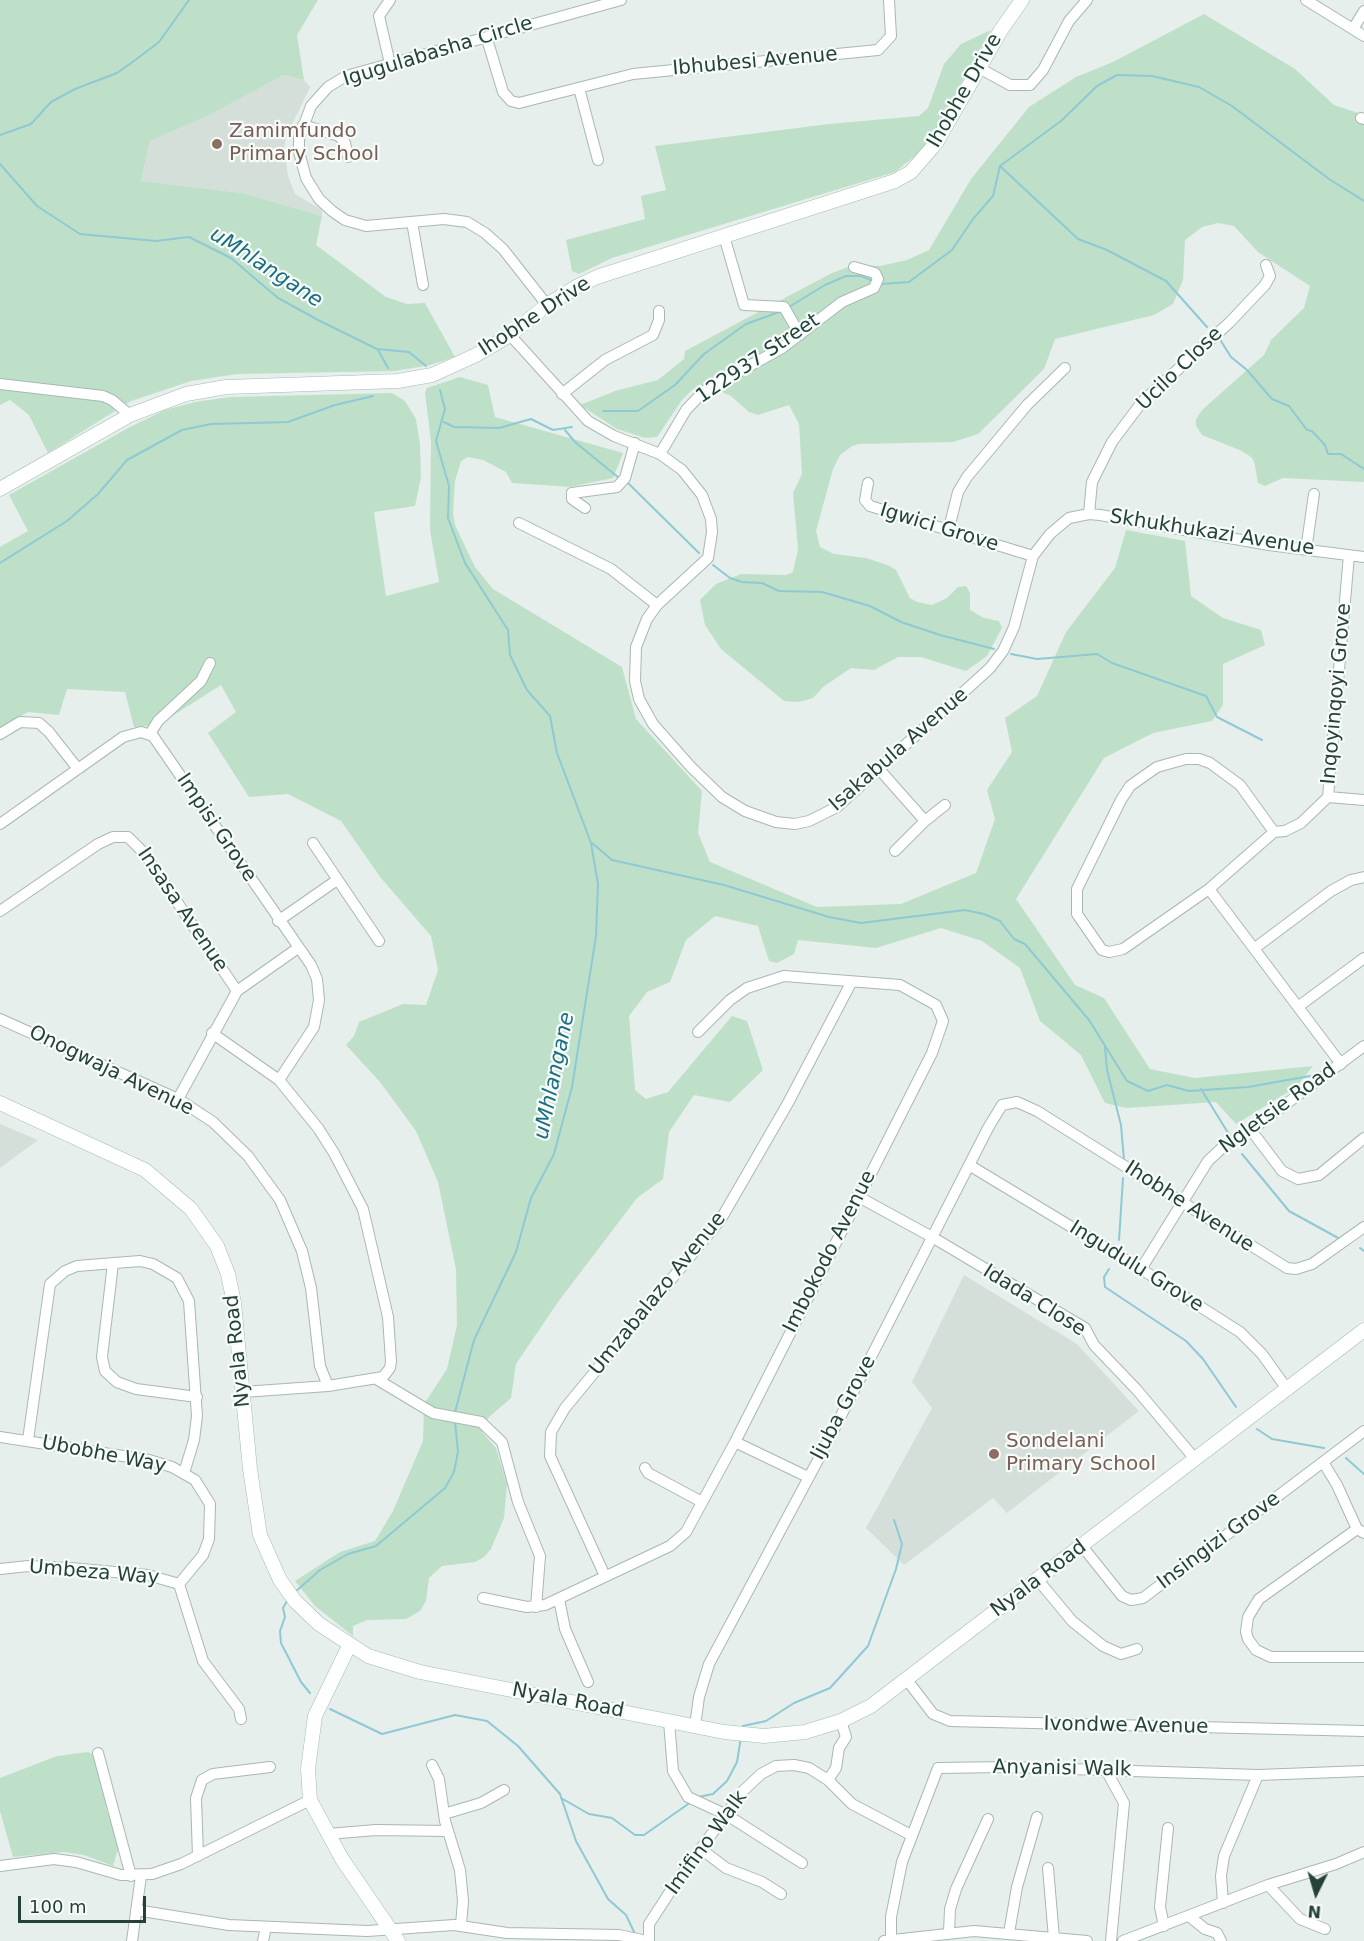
<!DOCTYPE html>
<html>
<head>
<meta charset="utf-8">
<style>
  body { margin:0 }
  #map { position:relative; width:1364px; height:1941px; overflow:hidden; background:#e6efeb; font-family:"DejaVu Sans",sans-serif }
  canvas { display:block }
  .north { position:absolute; left:1286px; top:1863px; width:60px; height:60px; -webkit-text-stroke:4px #f7fbf9; paint-order:stroke; rotate:185deg; font-size:16px; font-weight:700; line-height:24px; text-align:center; color:#24423a }
  .north::after { content:''; display:block; margin:auto; width:21px; height:27px; background:#24423a; clip-path:polygon(50% 0,100% 100%,50% 72%,0 100%) }
  .scale { position:absolute; left:18px; top:1896px; width:128px; height:27px; box-sizing:border-box; border:3px solid #24423a; border-top:0; padding-left:8px; font-size:18px; line-height:21px; white-space:nowrap; color:#24423a; -webkit-text-stroke:4px #f7fbf9; paint-order:stroke }
</style>
</head>
<body>
<div id="map">
<canvas width="1364" height="1941"></canvas>
<div class="north">N</div>
<div class="scale">100 m</div>
</div>
<script>
const c = document.querySelector('canvas').getContext('2d');
c.lineJoin = 'round';
function paint(path, color) {
  c.fillStyle = color;
  c.fill(path, 'evenodd');
}
function shape(rows) {
  const path = new Path2D();
  for (const r of rows) {
    path.moveTo(r[0], r[1]);
    for (let i = 2; i < r.length; i += 2) path.lineTo(r[i], r[i + 1]);
  }
  return path;
}
function trace(path, color, width, dash) {
  c.strokeStyle = color;
  c.lineWidth = width;
  c.lineCap = dash ? 'butt' : 'round';
  c.setLineDash(dash || []);
  c.stroke(path);
}
function write(font, color, halo, rows, align = 'center') {
  c.font = font + ' "DejaVu Sans",sans-serif';
  c.lineWidth = 4.5;
  c.setLineDash([]);
  c.textBaseline = 'middle';
  c.strokeStyle = halo;
  c.fillStyle = color;
  for (const [text, x, y, turn = 0] of rows) {
    c.save();
    c.translate(x, y);
    c.rotate((+turn || 0) * Math.PI / 180);
    c.textAlign = isNaN(turn) ? turn : align;
    if (halo) c.strokeText(text, 0, 0);
    c.fillText(text, 0, 0);
    c.restore();
  }
}
paint(shape([
  [284,75,304,80,310,87,286,137,284,148,288,176,295,194,322,210,322,216,243,193,141,181,150,141,208,116],
  [0,1124,38,1140,0,1168],
  [964,1275,1077,1344,1139,1411,1007,1513,993,1498,904,1565,866,1528,932,1408,912,1382]
]), '#d4dfda');
paint(shape([
  [0,0,318,0,297,35,304,80,284,75,208,116,150,141,141,181,243,193,322,216,316,245,386,297,407,304,425,303,455,357,430,365,395,371,237,374,191,381,131,401,48,453,29,415,10,400,0,405],
  [1204,14,1295,69,1334,105,1364,115,1364,482,1283,478,1265,486,1258,483,1254,461,1251,457,1242,451,1202,435,1196,426,1196,419,1202,410,1264,355,1271,340,1304,308,1310,286,1258,252,1234,226,1218,223,1202,227,1185,240,1183,280,1173,304,1154,315,1055,339,1044,369,978,434,953,442,859,444,852,446,840,455,833,469,816,531,820,547,834,554,866,558,890,566,896,570,910,598,917,602,932,605,947,598,958,587,966,586,970,593,970,610,984,618,999,621,1002,628,987,656,966,671,921,657,898,657,874,670,851,668,823,687,813,698,799,702,784,701,721,649,705,625,700,600,716,584,741,574,786,575,793,572,798,549,793,493,802,474,799,424,789,405,758,415,749,412,731,396,705,384,692,390,682,400,657,437,645,438,617,429,580,405,615,391,658,380,684,359,685,351,830,274,853,265,880,266,907,260,929,250,971,179,1029,107,1076,77,1113,62],
  [991,30,930,139,920,152,895,172,612,258,579,274,572,271,566,240,645,219,641,196,666,190,655,146,829,124,919,116,928,108,944,64,961,44],
  [460,377,488,385,495,417,623,453,613,478,570,487,512,483,506,472,483,460,468,457,461,461,455,481,453,513,455,525,475,567,493,589,622,667,636,719,702,791,698,833,710,862,817,907,901,904,976,873,995,819,987,790,1012,752,1005,718,1037,696,1066,632,1115,568,1126,530,1185,541,1191,596,1223,618,1261,630,1265,645,1223,664,1223,705,1212,721,1153,733,1104,758,1016,899,1075,985,1104,998,1150,1069,1195,1078,1313,1066,1296,1087,1236,1124,1216,1102,1126,1108,1105,1103,1081,1055,1040,1021,1020,968,982,941,941,928,876,948,798,940,794,954,777,963,769,961,758,926,715,916,686,940,670,982,647,992,629,1016,635,1090,646,1099,668,1092,732,1016,747,1021,763,1070,730,1102,694,1095,669,1132,663,1179,637,1198,558,1302,516,1364,511,1398,488,1418,482,1432,496,1448,507,1484,504,1518,491,1549,484,1557,475,1562,442,1566,429,1578,426,1601,420,1611,406,1619,367,1620,353,1626,353,1636,315,1606,295,1581,340,1552,375,1541,393,1511,423,1441,424,1404,447,1369,457,1325,456,1269,438,1182,416,1131,380,1082,346,1045,354,1036,359,1022,403,1004,426,1005,438,970,431,936,381,878,341,821,288,794,249,797,208,733,236,712,221,685,158,725,134,727,125,692,67,689,59,715,28,712,0,728,0,547,28,531,9,495,128,428,165,410,195,402,230,397,392,393,405,401,416,419,420,444,421,477,415,506,374,512,386,596,439,582,430,530,431,441,425,393,427,388],
  [88,1752,96,1756,110,1804,106,1808,108,1814,115,1821,122,1851,117,1852,113,1866,84,1855,64,1852,13,1857,0,1811,0,1778,57,1756]
]), '#bfe0c8');
trace(shape([
  [0,135,31,124,51,102,75,89,117,73,134,61,159,42,189,0],
  [0,164,37,206,80,234,156,241,189,237,231,258,278,298,320,321,377,349,409,352,426,366],
  [1000,166,1078,239,1107,250,1166,281,1207,327],
  [881,284,909,282,952,250,973,219,993,196,1000,166,1061,121,1097,86,1117,75,1152,76,1199,87,1232,106,1329,179,1364,201],
  [789,307,825,285,846,276,861,276,873,281],
  [1219,338,1231,357,1247,370,1272,399,1289,406,1307,430,1312,431,1325,445,1328,454,1341,454,1364,469],
  [378,350,388,368],
  [440,390,445,409,436,441,449,486,448,518,465,563,508,630,510,655,527,690,550,716,557,753,591,843,598,884,596,936,572,1087,554,1154,531,1198,516,1252,474,1340,455,1412],
  [603,411,638,411,675,385,704,354,746,324,782,311],
  [444,422,454,427,499,428,531,419,553,430,572,427],
  [565,430,575,442,619,478],
  [628,483,699,553],
  [0,563,67,521,98,494,127,460,182,430,211,424,288,422,335,405,373,396],
  [713,565,730,578,742,582,762,583,779,591,822,592,870,606,901,622,940,635,994,649],
  [1011,654,1037,659,1097,654,1112,663,1206,696,1217,717,1262,740],
  [592,843,612,860,724,885,829,917,861,923,965,910,984,914,1000,921,1014,939,1025,944,1089,1020,1127,1081,1148,1091,1167,1085,1189,1091,1248,1087,1310,1076],
  [1105,1047,1107,1070,1121,1125,1124,1160],
  [1201,1089,1230,1136],
  [1242,1154,1289,1211,1340,1239],
  [1119,1240,1123,1178],
  [1360,1248,1364,1251],
  [1109,1269,1104,1277,1105,1287,1186,1341,1203,1359,1236,1407],
  [1257,1429,1272,1439,1324,1448],
  [1346,1458,1364,1474],
  [295,1592,320,1570,348,1554,376,1546,445,1488,454,1472,458,1452,455,1421],
  [287,1601,283,1608,285,1617,280,1631,281,1643,301,1682,310,1693],
  [330,1709,382,1734,455,1715,487,1721,518,1746,560,1794,576,1841,608,1899,626,1915,636,1936],
  [743,1729,743,1726,766,1721,794,1703,830,1688,868,1646,896,1569,902,1544,894,1520],
  [698,1797,713,1794,727,1781,737,1762,741,1737],
  [561,1798,589,1814,612,1818,635,1835,644,1835,691,1802]
]), '#8ec9d4', 2);
const street = shape([
  [1306,0,1364,36],
  [1353,29,1364,11],
  [487,39,503,92,511,101,519,103,633,74,878,50,891,36,889,0],
  [390,64,379,16,390,0],
  [979,68,1010,85,1030,85,1043,70,1069,21,1087,0],
  [579,88,598,160],
  [1361,118,1364,119],
  [303,125,339,136,345,143,348,157],
  [412,222,423,285],
  [724,236,744,305,784,307,800,335],
  [547,305,503,249,485,233,467,222,444,219,366,226,345,220,332,211,319,199,306,178,299,152,299,138,311,106,328,87,346,76,621,0],
  [510,335,588,421,614,436,660,454,682,470,702,495,711,519,712,532,708,558,657,605,647,619,636,647,635,681,639,699,653,724,691,767,722,797,745,811,776,822,795,824,809,821,837,807,990,668,1003,651,1014,627,1033,556,1050,534,1069,518,1089,514,1100,515,1269,545,1364,557],
  [0,384,103,396,112,400,130,415],
  [562,394,605,360,653,335,659,320,659,311],
  [660,454,686,410,704,391,782,348,842,302,874,288,878,279,875,273,854,267],
  [868,483,865,500,870,506,1033,556],
  [585,508,572,499,572,493,617,487,625,478,635,443],
  [1089,514,1092,482,1112,442,1142,402,1230,322,1265,285,1270,276,1266,265],
  [519,523,611,569,657,605],
  [948,532,958,492,967,477,1027,405,1065,368],
  [1306,550,1314,494],
  [0,734,20,722,39,723,49,732,78,769],
  [150,734,158,721,201,681,210,663],
  [879,769,925,821],
  [1328,797,1349,555],
  [0,824,123,737,141,732,153,736,311,965,317,979,319,1000,314,1027,279,1080],
  [1274,832,1240,785,1210,763,1199,759,1186,759,1157,767,1130,786,1121,800,1077,889,1077,914,1102,950,1109,952,1123,949,1209,889,1274,832,1285,831,1301,823,1328,797,1364,800],
  [313,843,379,941],
  [895,851,925,821,945,805],
  [1209,889,1341,1064],
  [0,911,98,844,113,837,128,837,144,853,237,991],
  [278,921,337,880],
  [1255,948,1331,891,1351,880,1364,877],
  [1299,1006,1364,958],
  [0,1019,178,1099,213,1122,248,1156,280,1200,302,1251,311,1288,320,1366,328,1386],
  [212,1033,279,1080,318,1128,334,1153,363,1209,388,1317,391,1361,390,1368,383,1377,328,1386,243,1392],
  [178,1099,237,991,298,948],
  [1251,1130,1282,1171,1298,1179,1319,1175,1364,1138],
  [969,1165,1141,1269,1240,1332,1262,1354,1287,1389],
  [857,1196,932,1237,1085,1328,1094,1345,1137,1390,1195,1459],
  [113,1263,102,1357,105,1371,117,1382,136,1389,197,1397],
  [1141,1269,1208,1161,1224,1146,1251,1130,1364,1046],
  [378,1380,433,1413,481,1422,502,1442,518,1502,540,1556,536,1607],
  [0,1437,149,1460,172,1467,195,1480,210,1504,209,1539,203,1555,179,1584],
  [28,1440,50,1284,65,1271,77,1266,140,1261,153,1264,177,1278,189,1301,197,1416,194,1440,184,1473],
  [735,1442,808,1477],
  [1323,1462,1337,1485,1357,1529,1364,1533],
  [645,1468,648,1473,702,1502],
  [1357,1529,1259,1599,1248,1617,1246,1632,1248,1639,1256,1650,1271,1657,1364,1657],
  [1082,1546,1122,1596,1131,1600,1143,1598,1364,1431],
  [0,1569,28,1566,71,1568,148,1575,179,1584],
  [605,1576,550,1456,551,1432,565,1408,721,1219,788,1103,851,983],
  [1038,1580,1072,1621,1103,1646,1121,1654,1137,1649],
  [179,1584,203,1661,239,1709,241,1719],
  [483,1598,527,1607,545,1605,670,1546,686,1532,735,1442,932,1053,943,1021,936,1005,900,985,784,976,747,988,730,1000,698,1032],
  [559,1599,565,1629,588,1682],
  [907,1680,933,1714,950,1721,1364,1731],
  [669,1721,673,1771,688,1797,727,1815,802,1863],
  [695,1726,699,1697,709,1664,825,1447,988,1128,1002,1105,1017,1102,1037,1111,1287,1268,1296,1269,1312,1264,1364,1227],
  [98,1753,131,1876],
  [432,1765,439,1779,445,1821,460,1870,463,1901,461,1925],
  [1106,1770,1124,1803,1111,1941],
  [828,1780,836,1768,839,1748,846,1737,841,1721],
  [444,1814,481,1803,504,1790],
  [328,1834,376,1830,448,1831],
  [701,1849,726,1868,762,1882,781,1894],
  [198,1856,196,1798,202,1780,213,1774,270,1767],
  [0,1866,54,1859,76,1862,121,1875,152,1874,181,1864,310,1800],
  [1048,1868,1054,1938],
  [1268,1885,1300,1919,1325,1929],
  [1223,1903,1221,1876,1224,1856,1258,1775],
  [136,1910,229,1925,367,1931,454,1925,507,1933,619,1935,647,1941],
  [1189,1916,1205,1929,1217,1933,1221,1941],
  [1164,1926,1160,1907,1168,1828],
  [949,1932,950,1909,956,1889,988,1819],
  [1009,1933,1017,1887,1037,1817],
  [132,1941,141,1876],
  [263,1941,266,1927],
  [649,1941,649,1924,675,1884,743,1791,761,1774,776,1766,794,1765,809,1768,828,1780,852,1804,911,1835],
  [884,1941,974,1931,1087,1941],
  [891,1941,891,1917,902,1862,938,1768,1006,1767,1258,1775,1364,1771],
  [1123,1941,1268,1885,1336,1864,1364,1852]
]);
const secondary = shape([
  [0,489,130,415,186,394,226,387,398,381,432,375,476,355,510,335,547,305,578,286,597,277,895,181,911,172,936,143,1001,30,1022,0],
  [0,1103,145,1170,191,1209,217,1246,228,1274,234,1303,250,1469,260,1535,280,1580,295,1601,319,1624,368,1656,420,1672,724,1732,764,1736,805,1732,841,1721,871,1706,1364,1330],
  [349,1646,315,1716,308,1769,310,1800,342,1859,398,1941]
]);
trace(street, '#a8b8b2', 12);
trace(secondary, '#a4bbb3', 15);
trace(street, '#fff', 10);
trace(secondary, '#fff', 14);
for (const [x, y, r, color] of [
  [217,144,6,"#8d6e63"],
  [994,1454,6,"#8d6e63"]
]) {
  const dot = new Path2D();
  dot.arc(x, y, r, 0, 2 * Math.PI);
  c.fillStyle = color;
  c.fill(dot);
  trace(dot, '#f7fbf9', 2);
}
write('20px', '#24423a', '#f7fbf9', [
  ["Igugulabasha Circle",438,52,-17],
  ["Ibhubesi Avenue",755,62,-5],
  ["Ihobhe Drive",965,91,-60],
  ["Ihobhe Drive",535,317,-33],
  ["122937 Street",758,359,-34],
  ["Ucilo Close",1180,369,-44],
  ["Igwici Grove",939,528,17],
  ["Skhukhukazi Avenue",1212,533,9],
  ["Inqoyinqoyi Grove",1337,694,-85],
  ["Isakabula Avenue",899,750,-41],
  ["Impisi Grove",216,828,56],
  ["Insasa Avenue",182,910,56],
  ["Onogwaja Avenue",111,1071,26],
  ["Ngletsie Road",1278,1109,-36],
  ["Ihobhe Avenue",1189,1207,33],
  ["Imbokodo Avenue",830,1252,-63],
  ["Ingudulu Grove",1136,1267,32],
  ["Umzabalazo Avenue",658,1294,-51],
  ["Idada Close",1034,1301,32],
  ["Nyala Road",238,1351,-96],
  ["Ijuba Grove",844,1408,-62],
  ["Ubobhe Way",104,1455,11],
  ["Insingizi Grove",1219,1541,-37],
  ["Umbeza Way",94,1573,5],
  ["Nyala Road",1039,1579,-37],
  ["Nyala Road",568,1701,11],
  ["Ivondwe Avenue",1126,1726,1],
  ["Anyanisi Walk",1062,1769,1],
  ["Imifino Walk",707,1843,-54]
]);
write('20px', '#785e54', '#f7fbf9', [
  ["Zamimfundo",229,132],
  ["Primary School",229,155],
  ["Sondelani",1006,1442],
  ["Primary School",1006,1465]
], 'left');
write('italic 21px', '#1c6f80', '#f7fbf9', [
  ["uMhlangane",266,268,33],
  ["uMhlangane",555,1076,-78]
]);
</script>
</body>
</html>
